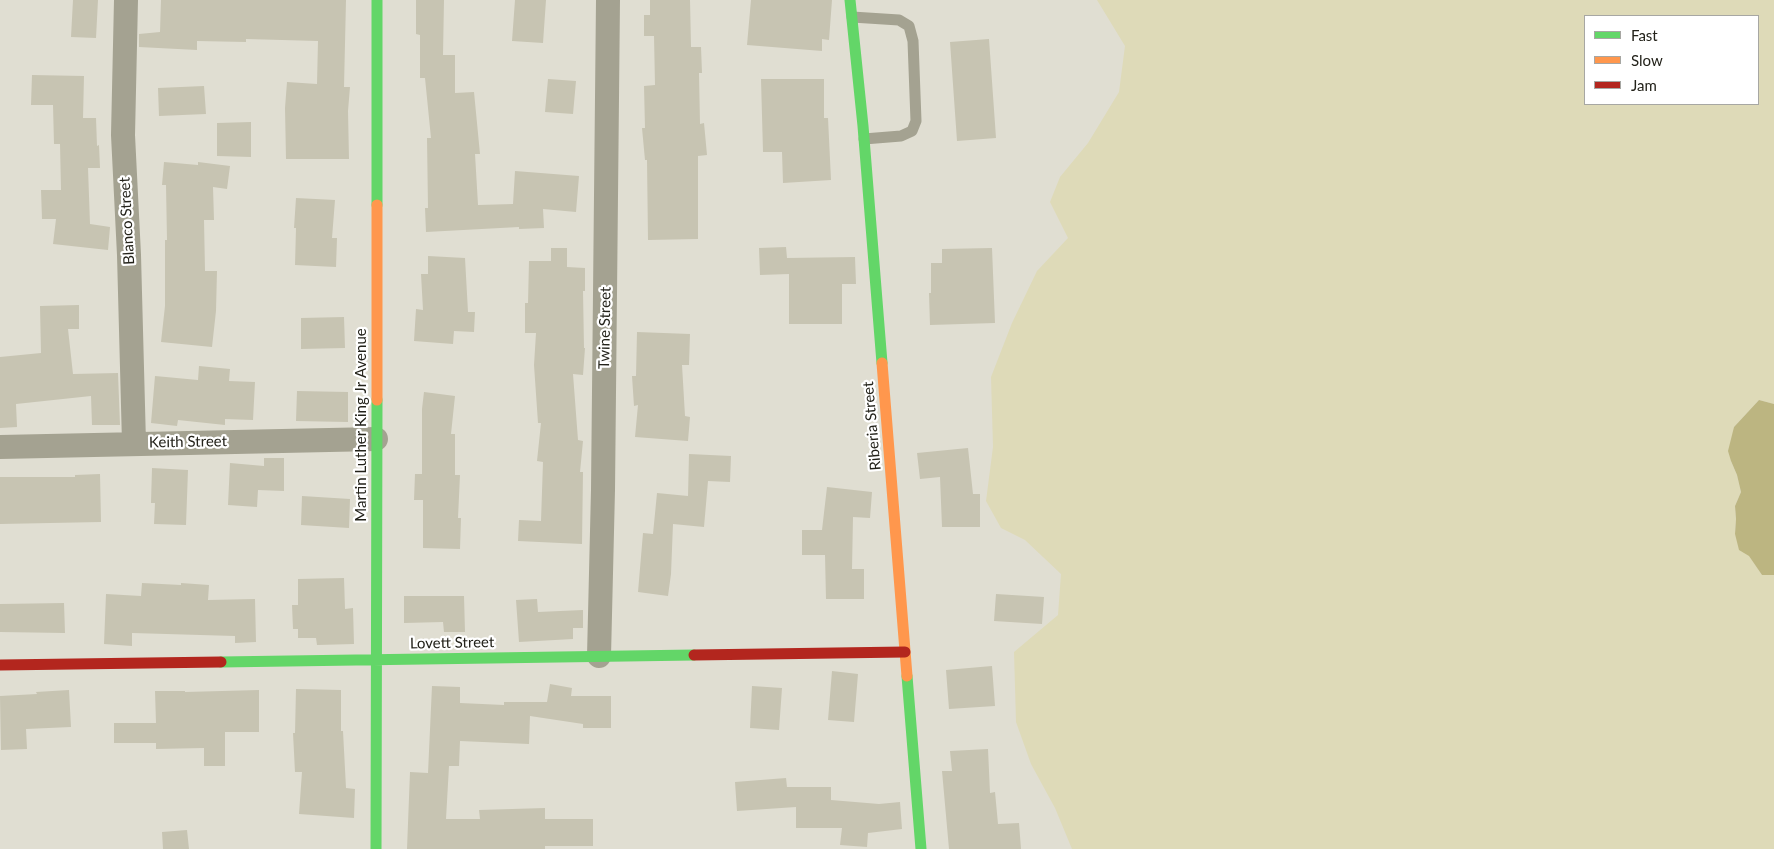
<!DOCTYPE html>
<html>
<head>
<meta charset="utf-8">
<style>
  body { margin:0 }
  #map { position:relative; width:1774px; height:849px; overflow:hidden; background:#e0ded2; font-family:Lato,sans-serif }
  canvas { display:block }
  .legend { position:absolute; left:1584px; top:15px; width:175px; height:90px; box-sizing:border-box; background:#fff; border:1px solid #a7a7a3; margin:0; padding:6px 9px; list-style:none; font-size:15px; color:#23221a }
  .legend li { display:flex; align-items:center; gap:10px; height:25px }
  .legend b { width:25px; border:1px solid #a7a7a3 }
</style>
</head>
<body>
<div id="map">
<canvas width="1774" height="849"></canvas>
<ul class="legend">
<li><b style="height:6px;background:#63d668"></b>Fast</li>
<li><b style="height:6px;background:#ff974d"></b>Slow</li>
<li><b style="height:6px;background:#b3261e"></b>Jam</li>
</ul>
</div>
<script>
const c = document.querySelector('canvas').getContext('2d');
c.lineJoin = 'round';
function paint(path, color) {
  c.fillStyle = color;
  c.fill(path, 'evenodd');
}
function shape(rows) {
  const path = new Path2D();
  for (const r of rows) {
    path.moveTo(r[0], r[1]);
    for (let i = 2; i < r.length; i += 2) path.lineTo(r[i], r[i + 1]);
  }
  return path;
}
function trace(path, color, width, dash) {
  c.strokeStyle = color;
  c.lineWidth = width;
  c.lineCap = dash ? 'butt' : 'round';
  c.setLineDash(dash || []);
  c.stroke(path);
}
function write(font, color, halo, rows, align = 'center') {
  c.font = font + ' Lato,sans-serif';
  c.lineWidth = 4.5;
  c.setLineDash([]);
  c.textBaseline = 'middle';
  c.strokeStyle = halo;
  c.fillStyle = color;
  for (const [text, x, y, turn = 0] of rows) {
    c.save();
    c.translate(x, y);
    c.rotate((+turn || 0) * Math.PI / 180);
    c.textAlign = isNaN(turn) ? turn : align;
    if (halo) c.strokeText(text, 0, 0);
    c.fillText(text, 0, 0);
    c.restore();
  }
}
paint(shape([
  [1097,0,1774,0,1774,404,1759,400,1734,427,1731,461,1737,475,1741,492,1735,506,1736,519,1735,534,1762,575,1774,575,1774,849,1072,849,1055,808,1031,764,1016,722,1014,652,1058,615,1061,574,1025,540,1001,528,986,501,993,447,991,377,1012,323,1037,271,1068,238,1050,202,1060,177,1088,143,1119,92,1125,46],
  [1585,16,1758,16,1758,104,1585,104]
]), '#dedab8');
paint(shape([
  [1759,400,1774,404,1774,575,1762,575,1749,556,1739,550,1735,534,1736,519,1735,506,1741,492,1737,475,1731,461,1728,451,1734,427]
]), '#bcb581');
paint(shape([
  [73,0,98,0,96,38,71,37],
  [161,0,346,0,344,87,350,87,348,111,349,159,286,159,285,108,287,82,317,84,318,41,246,39,246,42,197,41,197,50,139,47,139,34,160,32],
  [416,0,444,0,443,55,455,55,455,93,474,92,480,154,475,154,478,205,513,204,515,171,579,176,576,212,543,209,544,228,519,229,519,227,426,232,425,208,428,208,427,138,431,138,425,78,420,78,420,35,416,34],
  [515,0,546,0,543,43,512,41],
  [650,0,690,0,691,47,701,47,702,73,699,73,700,124,704,123,707,155,698,156,698,239,648,240,647,160,645,160,642,128,645,128,644,86,655,85,654,36,644,36,644,15,650,15],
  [751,0,832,0,829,40,822,39,822,51,747,45],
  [989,39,996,138,957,141,950,42],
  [32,75,84,76,83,118,96,118,97,146,99,145,100,168,88,168,90,224,110,227,108,250,53,244,56,219,42,219,41,190,61,190,60,144,54,144,53,105,31,105],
  [548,79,576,81,573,114,545,112],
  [761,79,824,79,824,118,828,118,831,180,783,183,782,152,763,152],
  [204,86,206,114,159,116,158,88],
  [251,122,251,157,217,156,217,123],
  [164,162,198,165,198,162,230,166,227,189,213,187,214,220,204,220,205,271,217,271,216,311,212,347,161,342,165,306,165,240,167,240,166,185,162,185],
  [296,198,335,200,332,238,337,238,336,267,295,265,296,228,294,228],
  [786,247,787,258,855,257,856,284,842,284,842,324,789,324,789,274,760,275,759,248],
  [551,248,567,248,567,267,585,268,585,291,583,291,584,348,585,348,583,375,573,374,578,440,583,441,580,472,583,472,582,544,518,541,519,520,541,521,543,462,537,461,541,423,538,423,534,365,536,333,525,333,525,303,528,303,529,261,551,261],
  [992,248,995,323,930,325,929,293,931,293,931,263,942,263,942,249],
  [428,256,465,258,468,312,475,312,474,332,454,331,453,344,414,341,416,309,423,310,421,274,428,274],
  [79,305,79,329,68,329,73,374,118,373,120,425,92,425,91,396,16,404,17,427,0,428,0,357,41,353,40,306],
  [344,317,345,348,301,349,301,318],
  [637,332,690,334,689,365,682,365,685,416,690,417,688,441,635,437,638,405,634,406,632,376,636,376],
  [199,366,230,369,229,381,255,382,253,420,225,419,225,425,178,420,177,426,151,423,155,376,198,380],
  [297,391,348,392,348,422,296,421],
  [424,392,455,396,451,434,455,434,455,475,460,475,458,518,461,518,460,549,423,548,423,500,414,500,415,474,422,474,422,409],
  [968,448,973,494,980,494,980,527,942,527,940,477,920,479,917,453],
  [689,454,731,456,730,482,708,481,704,527,673,524,671,574,668,596,638,592,643,533,653,534,657,493,688,496],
  [264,458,284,458,284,491,258,490,257,507,228,505,230,463,264,466],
  [152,468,188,470,186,525,154,524,155,503,151,503],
  [100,474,101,522,0,524,0,477,75,477,75,475],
  [827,487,872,492,870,518,853,517,852,569,864,569,864,599,826,599,825,555,802,555,802,530,822,530],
  [302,496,350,499,349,528,301,525],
  [344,578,345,609,353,608,354,644,317,645,316,638,298,638,298,629,293,629,292,605,298,605,298,579],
  [142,583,181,585,181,583,209,585,208,600,255,599,256,642,235,643,235,636,132,633,132,646,104,644,106,594,141,596],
  [996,594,1044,597,1042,624,994,621],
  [404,596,464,596,465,632,444,632,443,622,404,623],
  [537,599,538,612,583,610,583,628,573,628,573,639,519,642,516,600],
  [64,603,65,633,0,632,0,604],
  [992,666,995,706,949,709,946,670],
  [832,671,858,674,854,722,828,720],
  [550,684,572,688,571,696,611,696,611,728,583,728,583,724,530,716,529,744,460,741,459,766,449,766,446,819,480,819,479,810,545,808,545,819,593,819,593,846,545,846,545,849,407,849,410,772,428,773,432,686,460,687,460,703,504,705,504,702,547,702],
  [752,686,782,688,779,730,750,728],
  [296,689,341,690,341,731,343,731,346,788,355,789,354,818,299,814,302,772,295,772,293,733,295,733],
  [69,690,71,727,26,729,27,749,1,750,0,696,37,694,36,692],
  [259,690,259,732,225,732,225,766,204,766,204,748,156,749,156,743,114,743,114,723,156,723,155,691,185,691,185,692],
  [988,749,990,793,995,792,998,824,1019,823,1021,849,949,849,942,771,952,771,950,751],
  [786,778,787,787,831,787,831,800,879,804,900,802,902,829,868,833,867,847,840,845,842,828,796,828,796,807,737,811,735,782],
  [187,830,189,849,163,849,162,832]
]), '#c7c4b2');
trace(shape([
  [852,17,899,20,909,26,913,41,916,121,912,131,901,136,864,139]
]), '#a4a291', 11);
trace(shape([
  [126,0,123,135,129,255,134,443],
  [0,447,376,439],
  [599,656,603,490,608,0]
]), '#a4a291', 24);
trace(shape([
  [850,0,863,126,882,363],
  [377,205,377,0],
  [221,662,694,655],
  [907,676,921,849],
  [376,849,377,400]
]), '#63d668', 11);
trace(shape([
  [882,363,907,676],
  [377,400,377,205]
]), '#ff974d', 11);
trace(shape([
  [694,655,905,652],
  [0,665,221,662]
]), '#b3261e', 11);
write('15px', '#23221a', '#fff', [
  ["Blanco Street",127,221,-93],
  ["Twine Street",605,328,-89],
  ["Martin Luther King Jr Avenue",361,425,-90],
  ["Riberia Street",872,426,-95],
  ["Keith Street",188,442,-1],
  ["Lovett Street",452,643,-1]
]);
</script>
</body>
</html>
